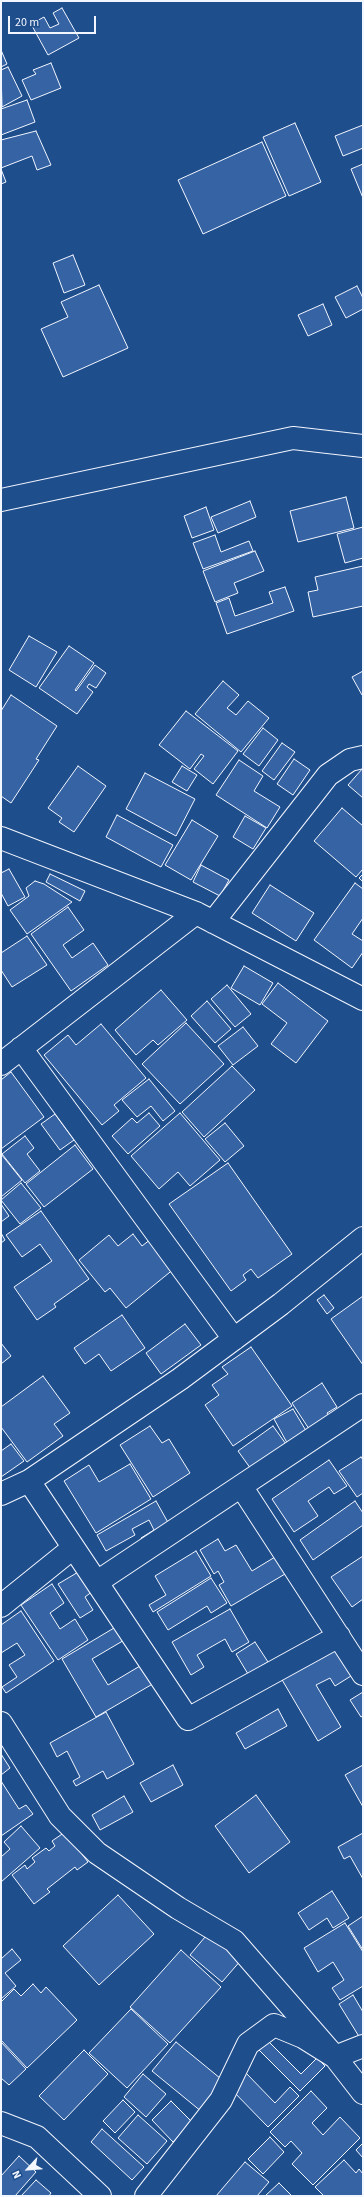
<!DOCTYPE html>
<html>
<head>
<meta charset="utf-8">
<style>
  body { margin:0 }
  #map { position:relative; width:364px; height:2197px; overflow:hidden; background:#1f4e8c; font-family:"Source Sans 3",sans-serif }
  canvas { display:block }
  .frame { position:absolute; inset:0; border:2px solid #f2f6ff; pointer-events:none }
  .north { position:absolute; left:8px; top:2149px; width:40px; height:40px; -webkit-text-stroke:3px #1f4e8c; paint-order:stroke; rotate:244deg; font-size:11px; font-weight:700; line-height:16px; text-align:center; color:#f2f6ff }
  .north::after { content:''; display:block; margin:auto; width:14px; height:18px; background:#f2f6ff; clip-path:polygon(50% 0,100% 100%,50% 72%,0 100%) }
  .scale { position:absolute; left:8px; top:16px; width:88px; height:18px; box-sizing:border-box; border:2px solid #f2f6ff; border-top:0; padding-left:5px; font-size:12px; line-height:14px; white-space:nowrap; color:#f2f6ff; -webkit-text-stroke:3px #1f4e8c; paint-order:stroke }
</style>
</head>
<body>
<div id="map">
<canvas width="364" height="2197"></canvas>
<div class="frame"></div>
<div class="north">N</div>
<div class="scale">20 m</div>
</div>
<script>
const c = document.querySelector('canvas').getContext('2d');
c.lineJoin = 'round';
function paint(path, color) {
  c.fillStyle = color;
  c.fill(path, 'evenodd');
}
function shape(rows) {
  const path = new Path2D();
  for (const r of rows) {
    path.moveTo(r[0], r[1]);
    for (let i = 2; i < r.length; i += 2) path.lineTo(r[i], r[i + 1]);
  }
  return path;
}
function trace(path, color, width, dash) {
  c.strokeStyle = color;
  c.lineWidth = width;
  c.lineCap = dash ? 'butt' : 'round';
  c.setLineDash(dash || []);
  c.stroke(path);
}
const building = shape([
  [62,8,79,38,48,55,31,24,44,17,50,28,59,24,53,13,62,8],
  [1,50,7,64,1,67,1,50],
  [51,63,61,88,31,100,22,80,36,74,33,70,51,63],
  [8,67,22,96,2,107,1,70,8,67],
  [27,100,35,122,1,135,1,109,27,100],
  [295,123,321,182,289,196,263,137,295,123],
  [363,125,363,148,343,156,335,136,363,125],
  [36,131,51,165,37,170,32,156,1,168,1,140,36,131],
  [262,142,286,196,203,234,178,180,262,142],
  [363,164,363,198,351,169,363,164],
  [1,169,6,182,1,184,1,169],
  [73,255,85,285,64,293,53,263,73,255],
  [99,285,128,348,63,377,41,329,68,317,61,302,99,285],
  [357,286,363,298,363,309,346,318,335,297,357,286],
  [323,304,332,325,308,336,298,315,323,304],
  [346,497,354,528,298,542,290,511,346,497],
  [250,501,256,517,218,533,211,517,250,501],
  [206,507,214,530,192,538,184,516,206,507],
  [363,527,363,558,345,563,337,534,363,527],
  [215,535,221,552,249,541,253,551,203,569,193,543,215,535],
  [255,551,264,571,234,583,238,593,215,602,203,571,255,551],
  [363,566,363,606,313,617,308,592,318,590,315,577,363,566],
  [285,587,294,611,227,634,216,603,229,598,235,616,273,603,269,592,285,587],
  [29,636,57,652,36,687,9,670,29,636],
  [69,646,94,663,75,690,76,691,95,665,106,673,96,688,89,684,87,687,93,692,77,714,39,688,69,646],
  [363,671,363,695,362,695,352,677,363,671],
  [223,681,239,695,227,708,236,715,248,701,269,718,241,752,195,714,223,681],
  [11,695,57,726,36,759,39,760,11,803,1,796,1,711,11,695],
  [186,711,238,751,213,784,194,769,204,756,201,754,190,769,159,745,186,711],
  [263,728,278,740,259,766,243,754,263,728],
  [282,743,295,752,274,780,262,771,282,743],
  [294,759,310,770,293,795,277,784,294,759],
  [239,760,263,776,254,791,280,807,267,828,216,795,239,760],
  [78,766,106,786,74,832,59,822,62,818,48,808,78,766],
  [182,766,197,775,187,791,172,782,182,766],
  [363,768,363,798,348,785,363,768],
  [145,773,195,799,176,836,126,809,145,773],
  [342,808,363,826,363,869,356,877,314,841,342,808],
  [117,815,173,845,161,867,106,837,117,815],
  [245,816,266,828,253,849,233,837,245,816],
  [192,820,218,836,191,880,165,865,192,820],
  [201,865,229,880,220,896,193,882,201,865],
  [9,869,25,897,8,906,1,893,1,873,9,869],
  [50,874,85,891,80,901,46,882,50,874],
  [363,874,363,882,359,878,363,874],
  [35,881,44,884,72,902,27,934,10,910,29,896,26,888,35,881],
  [355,883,363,889,363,918,352,934,363,941,363,952,352,968,314,940,355,883],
  [270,885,314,913,296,941,252,913,270,885],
  [68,907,84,930,63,945,72,958,93,943,108,965,71,991,31,934,68,907],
  [27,936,47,965,12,987,1,970,1,953,27,936],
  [244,966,273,983,260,1005,231,988,244,966],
  [278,983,328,1021,296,1063,271,1044,287,1023,262,1004,278,983],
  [227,985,251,1014,235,1027,211,999,227,985],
  [161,990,187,1020,158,1045,153,1040,136,1055,115,1030,161,990],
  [207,1001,231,1029,215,1043,191,1016,207,1001],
  [186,1023,224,1064,180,1104,142,1064,186,1023],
  [101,1024,146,1078,114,1105,119,1111,102,1125,44,1055,68,1035,76,1045,101,1024],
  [243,1027,258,1046,233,1065,218,1046,243,1027],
  [232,1066,255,1090,204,1137,182,1112,232,1066],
  [11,1072,44,1117,1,1149,1,1080,11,1072],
  [149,1079,175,1111,163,1121,151,1106,137,1117,122,1100,149,1079],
  [149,1113,160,1126,128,1154,112,1136,132,1118,137,1123,149,1113],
  [180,1113,220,1160,190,1186,178,1172,159,1189,131,1156,180,1113],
  [55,1114,74,1140,60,1150,41,1124,55,1114],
  [225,1123,244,1146,225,1162,205,1139,225,1123],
  [25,1136,34,1148,27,1154,40,1171,25,1183,2,1154,25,1136],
  [75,1145,93,1169,44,1207,26,1184,75,1145],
  [1,1154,22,1180,1,1197,1,1154],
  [228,1163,292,1254,258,1278,251,1269,243,1275,246,1280,231,1291,169,1204,228,1163],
  [21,1183,41,1208,20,1224,1,1200,21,1183],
  [1,1204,9,1216,1,1222,1,1204],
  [41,1211,89,1279,54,1304,56,1307,37,1320,14,1287,52,1261,40,1244,22,1257,6,1235,41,1211],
  [1,1233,5,1240,1,1243,1,1233],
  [133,1234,142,1246,151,1239,175,1268,126,1308,110,1288,105,1292,79,1260,109,1235,118,1246,133,1234],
  [324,1295,334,1308,327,1314,317,1300,324,1295],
  [363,1296,363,1365,331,1319,363,1296],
  [122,1315,145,1348,111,1371,99,1354,85,1364,74,1348,122,1315],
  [185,1324,201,1345,161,1374,146,1353,185,1324],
  [1,1343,11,1356,1,1364,1,1343],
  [251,1347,292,1406,233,1446,205,1405,219,1395,212,1385,228,1374,222,1367,251,1347],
  [43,1376,70,1413,54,1424,63,1436,27,1462,1,1427,1,1407,43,1376],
  [322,1383,337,1407,327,1413,333,1422,313,1435,292,1403,322,1383],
  [293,1409,311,1439,291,1450,274,1419,293,1409],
  [150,1426,162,1443,169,1439,190,1473,153,1497,120,1445,150,1426],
  [273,1426,291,1451,256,1476,238,1451,273,1426],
  [11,1444,24,1461,1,1477,1,1451,11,1444],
  [361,1457,363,1460,363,1493,357,1497,339,1471,361,1457],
  [329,1460,347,1486,334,1494,329,1487,308,1501,318,1516,294,1532,272,1499,329,1460],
  [130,1464,151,1499,96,1533,64,1481,89,1465,99,1482,130,1464],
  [156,1501,170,1526,143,1542,141,1538,154,1530,149,1520,132,1529,135,1535,106,1551,97,1535,156,1501],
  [355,1501,363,1513,363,1525,313,1560,300,1540,355,1501],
  [218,1539,225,1551,236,1545,252,1571,275,1557,285,1574,231,1606,219,1585,224,1582,218,1571,214,1574,200,1550,218,1539],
  [196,1551,211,1576,153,1612,149,1605,166,1595,155,1576,196,1551],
  [363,1556,363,1599,352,1607,331,1577,363,1556],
  [80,1571,93,1591,85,1597,93,1610,80,1618,58,1584,80,1571],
  [211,1578,227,1603,211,1613,207,1606,168,1630,157,1612,211,1578],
  [52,1584,64,1603,50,1613,60,1629,75,1619,88,1640,58,1660,21,1605,52,1584],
  [230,1609,249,1642,232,1652,225,1639,197,1655,204,1667,191,1675,172,1642,230,1609],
  [21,1611,54,1661,6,1693,2,1687,17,1677,9,1665,25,1655,17,1643,1,1653,1,1625,21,1611],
  [119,1625,126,1639,92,1659,108,1685,145,1663,156,1682,96,1717,62,1659,119,1625],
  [255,1642,268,1662,248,1674,236,1654,255,1642],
  [334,1647,351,1676,335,1686,330,1678,316,1685,341,1727,318,1741,281,1678,334,1647],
  [363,1692,363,1716,361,1717,350,1700,363,1692],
  [278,1709,287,1726,245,1749,236,1733,278,1709],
  [106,1712,134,1764,107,1779,103,1771,76,1786,73,1781,80,1777,67,1751,57,1757,50,1743,106,1712],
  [1,1754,10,1768,1,1775,1,1754],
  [173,1765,183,1785,151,1802,140,1783,173,1765],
  [363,1765,363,1807,345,1775,363,1765],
  [1,1781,19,1809,26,1805,33,1814,1,1836,1,1781],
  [256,1795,290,1842,249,1873,215,1826,256,1795],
  [124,1796,133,1812,100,1830,92,1815,124,1796],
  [21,1826,40,1848,1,1882,1,1857,10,1849,4,1842,21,1826],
  [65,1832,88,1862,77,1870,75,1867,47,1889,50,1892,34,1904,12,1875,25,1865,27,1869,35,1862,32,1858,46,1848,49,1851,55,1846,52,1841,65,1832],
  [363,1833,363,1879,350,1856,344,1859,338,1847,363,1833],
  [332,1891,349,1918,333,1928,327,1918,309,1930,298,1913,332,1891],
  [118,1895,154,1934,99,1985,63,1946,118,1895],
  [363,1916,363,1950,348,1926,363,1916],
  [345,1923,363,1952,363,1986,340,2000,332,1988,344,1980,333,1962,318,1972,304,1948,345,1923],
  [210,1931,242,1959,222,1982,190,1955,210,1931],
  [12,1949,21,1960,5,1973,16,1986,1,1999,1,1959,12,1949],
  [181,1950,221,1987,170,2043,130,2007,181,1950],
  [33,1984,41,1993,46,1987,77,2020,27,2068,1,2040,1,2002,14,1989,21,1996,33,1984],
  [353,1995,363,2012,363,2043,339,2004,353,1995],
  [131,2009,168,2044,127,2088,89,2053,131,2009],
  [266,2039,301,2074,317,2058,325,2066,300,2091,257,2048,266,2039],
  [1,2042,26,2069,9,2085,1,2078,1,2042],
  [176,2042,226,2083,202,2112,152,2071,176,2042],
  [84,2050,108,2074,64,2120,39,2096,84,2050],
  [246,2073,275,2103,290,2087,299,2096,268,2127,230,2088,246,2073],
  [143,2074,166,2094,146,2117,124,2097,143,2074],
  [311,2091,327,2108,312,2123,323,2135,340,2117,360,2138,313,2185,292,2164,302,2153,291,2141,285,2147,270,2132,311,2091],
  [123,2100,135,2112,115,2133,103,2121,123,2100],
  [171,2101,192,2122,173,2142,152,2120,171,2101],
  [138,2115,167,2141,147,2164,118,2138,138,2115],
  [102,2129,144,2167,132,2180,91,2142,102,2129],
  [270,2137,284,2152,263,2174,248,2159,270,2137],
  [363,2143,363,2158,356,2150,363,2143],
  [19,2156,36,2172,15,2196,1,2196,1,2176,19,2156],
  [344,2160,356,2173,359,2169,363,2174,363,2196,324,2196,315,2187,344,2160],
  [245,2162,269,2182,257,2196,216,2196,245,2162],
  [36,2180,51,2193,49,2196,21,2196,36,2180],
  [279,2183,292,2196,265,2196,279,2183]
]);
paint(building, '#3563a3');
trace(building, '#f2f6ff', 1);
const minor = shape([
  [1,500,293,438,363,446],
  [1,838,196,913,363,999],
  [213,922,328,775,350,760,363,757],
  [21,1048,234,1339],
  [1,1064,196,913],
  [29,1481,188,1719,339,1636],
  [241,1486,363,1674],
  [1,1494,29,1481,180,1379,281,1304,363,1238],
  [97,1582,363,1405],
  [1,1606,73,1548],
  [1,1723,60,1816,97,1853,178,1908,234,1941,335,2057,363,2093],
  [1,2123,37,2137,100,2196],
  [146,2196,221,2100,248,2044,274,2025,303,2037,335,2057,363,2046]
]);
trace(minor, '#f2f6ff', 24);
trace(minor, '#1f4e8c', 22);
</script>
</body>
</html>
